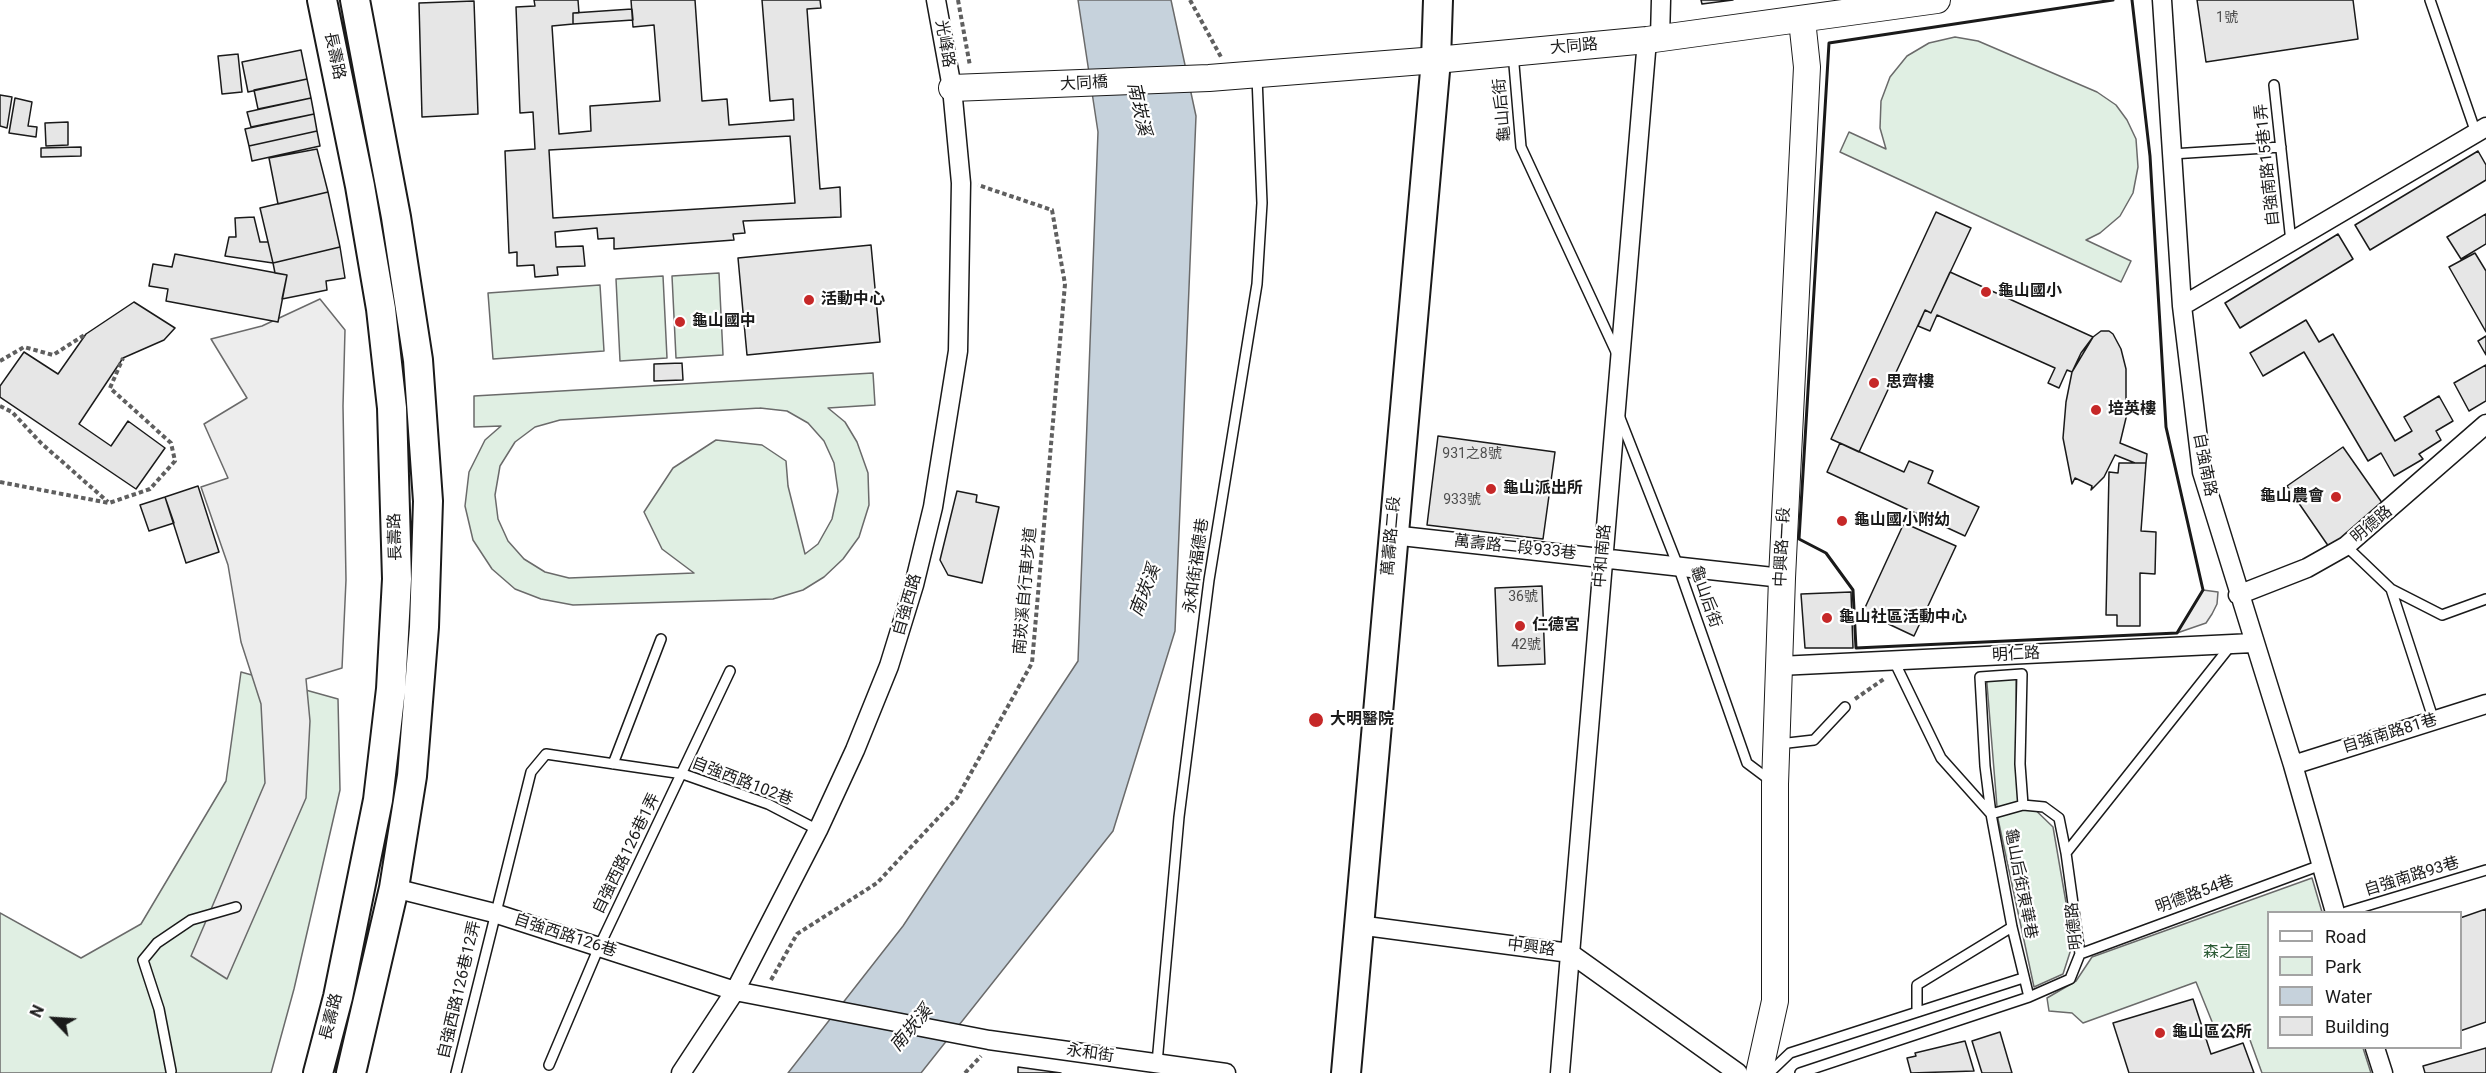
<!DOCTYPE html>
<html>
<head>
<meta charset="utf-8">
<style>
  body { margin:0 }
  #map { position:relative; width:2486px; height:1073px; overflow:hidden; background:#fff; font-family:Roboto,sans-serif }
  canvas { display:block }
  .legend { position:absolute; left:2267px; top:911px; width:195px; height:138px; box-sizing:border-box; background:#fff; border:2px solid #a3a3a3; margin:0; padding:8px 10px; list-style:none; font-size:18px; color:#1a1a1a }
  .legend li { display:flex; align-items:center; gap:12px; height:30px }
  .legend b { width:30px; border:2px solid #a3a3a3 }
  .north { position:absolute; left:24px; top:989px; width:60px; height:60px; -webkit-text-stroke:4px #fff; paint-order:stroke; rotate:295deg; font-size:16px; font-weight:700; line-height:24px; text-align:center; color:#1a1a1a }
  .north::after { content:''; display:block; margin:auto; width:21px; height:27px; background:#1a1a1a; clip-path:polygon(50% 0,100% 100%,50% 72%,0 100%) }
</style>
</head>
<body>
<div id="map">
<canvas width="2486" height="1073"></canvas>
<ul class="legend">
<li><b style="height:8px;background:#fff"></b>Road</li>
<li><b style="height:16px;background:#e0efe3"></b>Park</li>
<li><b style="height:16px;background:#c6d2dc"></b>Water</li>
<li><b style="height:16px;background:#e6e6e6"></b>Building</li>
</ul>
<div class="north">N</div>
</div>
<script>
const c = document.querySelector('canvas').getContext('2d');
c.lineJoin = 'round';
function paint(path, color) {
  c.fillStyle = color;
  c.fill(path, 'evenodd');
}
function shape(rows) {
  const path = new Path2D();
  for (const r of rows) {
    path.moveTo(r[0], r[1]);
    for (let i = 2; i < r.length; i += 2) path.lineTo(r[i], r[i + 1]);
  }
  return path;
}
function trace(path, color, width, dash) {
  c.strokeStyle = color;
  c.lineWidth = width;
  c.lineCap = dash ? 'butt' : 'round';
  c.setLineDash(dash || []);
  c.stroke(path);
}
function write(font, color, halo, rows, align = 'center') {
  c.font = font + ' Roboto,"Noto Sans TC",sans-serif';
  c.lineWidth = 4.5;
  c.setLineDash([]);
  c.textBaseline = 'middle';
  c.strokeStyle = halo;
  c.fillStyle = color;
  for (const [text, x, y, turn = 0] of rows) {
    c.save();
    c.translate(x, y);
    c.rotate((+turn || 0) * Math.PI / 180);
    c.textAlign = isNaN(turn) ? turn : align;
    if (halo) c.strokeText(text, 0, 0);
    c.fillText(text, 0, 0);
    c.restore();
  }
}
const green = shape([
  [1955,37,1978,41,2097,92,2116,105,2127,120,2136,139,2138,167,2133,193,2120,216,2100,233,2086,240,2131,261,2121,282,1840,152,1849,132,1886,149,1880,128,1881,101,1890,77,1907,56,1929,43,1955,37],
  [719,273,723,355,676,358,672,276,719,273],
  [663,276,667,358,620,361,616,279,663,276],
  [600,285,604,351,493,359,488,293,600,285],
  [873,373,875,405,828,408,845,422,857,442,868,473,869,505,859,537,843,559,824,577,803,590,773,599,573,605,541,599,515,589,492,569,473,540,465,506,469,472,485,440,501,426,474,427,474,396,873,373],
  [760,408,787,411,808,423,824,441,834,463,838,491,832,519,818,544,805,554,788,486,786,461,762,445,716,440,673,468,644,512,662,549,694,573,569,578,545,572,524,559,508,541,498,519,495,495,500,466,515,442,535,427,560,420,760,408],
  [241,672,338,699,340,790,294,989,271,1073,0,1073,0,913,81,958,141,924,226,781,241,672],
  [1986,672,2016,675,2017,772,2022,797,2053,827,2073,943,2063,974,2034,987,1998,819,1986,672],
  [2312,878,2322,912,2268,912,2268,1048,2363,1048,2371,1073,2262,1073,2246,1029,2219,1039,2196,982,2083,1023,2072,1013,2049,1011,2047,998,2076,981,2092,957,2312,878]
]);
paint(green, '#e0efe3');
trace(green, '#6a6a6a', 1.5);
const parking = shape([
  [320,299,345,330,343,406,346,580,342,668,306,679,310,721,306,798,227,979,191,956,265,783,261,704,241,642,228,565,201,487,228,478,204,424,247,398,211,339,262,326,320,299],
  [2203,590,2218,592,2217,604,2212,614,2206,623,2177,633,2203,590]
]);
paint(parking, '#ededed');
trace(parking, '#6a6a6a', 1.5);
const water = shape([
  [1078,0,1171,0,1196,116,1175,631,1113,831,921,1073,788,1073,903,926,1078,661,1098,132,1078,0]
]);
paint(water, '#c6d2dc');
trace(water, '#6a6a6a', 1.5);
const building = shape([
  [534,0,578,0,579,13,573,13,573,24,552,26,559,134,591,131,590,106,660,101,654,25,633,27,631,0,695,0,702,101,727,99,729,125,794,120,793,99,770,101,762,0,820,0,821,8,807,9,820,189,840,187,841,217,743,221,745,233,733,234,734,240,614,249,614,238,598,239,597,228,555,232,556,247,583,246,585,266,557,267,558,275,535,277,534,265,517,266,517,252,509,253,505,151,535,149,533,112,520,113,516,7,535,6,534,0],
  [790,136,795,203,553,218,549,150,790,136],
  [1701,0,1733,0,1702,4,1701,0],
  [2197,0,2353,0,2358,39,2206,62,2197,0],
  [474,1,478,114,422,117,419,3,474,1],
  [632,9,633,20,573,24,573,13,632,9],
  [301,50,307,79,248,92,242,62,301,50],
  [238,54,242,92,222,94,218,56,238,54],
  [307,79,311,98,258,109,254,90,307,79],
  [0,95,12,97,7,128,0,126,0,95],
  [15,98,32,102,28,126,37,127,36,137,9,133,15,98],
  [311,98,314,114,251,127,247,112,311,98],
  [314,114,317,131,249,146,245,129,314,114],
  [68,122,68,145,46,146,45,123,68,122],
  [317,131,320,146,252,161,249,146,317,131],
  [81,147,81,156,41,157,41,148,81,147],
  [317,149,328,192,278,204,269,158,317,149],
  [2478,151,2486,165,2486,180,2370,250,2355,225,2478,151],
  [328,192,340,247,273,263,260,208,328,192],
  [1936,212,1971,228,1931,313,1925,310,1859,452,1831,439,1936,212],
  [2486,214,2486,244,2461,259,2447,237,2486,214],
  [254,217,260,242,268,242,273,263,225,256,229,237,236,237,235,218,254,217],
  [2338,234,2353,259,2240,328,2225,303,2338,234],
  [871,245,880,342,747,355,738,258,871,245],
  [340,247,345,278,326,281,327,290,282,299,287,275,275,273,273,263,340,247],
  [2475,253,2486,271,2486,332,2449,267,2475,253],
  [175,254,287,275,278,322,166,301,168,289,149,286,153,264,172,267,175,254],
  [1950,272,2093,337,2072,372,2067,370,2059,388,2048,383,2055,368,1937,315,1930,331,1918,326,1925,310,1931,313,1950,272],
  [134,302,175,328,164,340,123,358,79,424,111,446,128,421,165,448,136,489,0,397,0,386,24,352,58,374,86,334,134,302],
  [2306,320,2319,342,2333,334,2395,441,2412,431,2404,417,2439,396,2453,421,2436,431,2441,440,2419,454,2423,459,2394,476,2381,453,2368,461,2304,352,2263,376,2250,353,2306,320],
  [2101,331,2109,331,2113,334,2121,349,2126,369,2126,418,2120,443,2147,454,2146,463,2135,463,2115,455,2104,477,2091,490,2092,486,2075,478,2072,484,2063,438,2066,402,2072,372,2081,353,2093,337,2101,331],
  [2486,336,2486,355,2478,341,2486,336],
  [682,363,683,380,654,381,654,364,682,363],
  [2486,365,2486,401,2469,411,2454,383,2486,365],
  [1438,436,1555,452,1543,539,1427,525,1438,436],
  [1840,443,1904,472,1909,461,1933,471,1928,483,1979,507,1965,536,1827,472,1840,443],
  [2343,447,2385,507,2329,547,2287,486,2343,447],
  [2119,463,2146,463,2141,531,2156,532,2155,574,2140,573,2140,626,2117,626,2117,615,2106,615,2109,472,2118,473,2119,463],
  [198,486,219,552,186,563,165,497,198,486],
  [957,491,977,495,976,502,999,507,982,583,948,575,940,560,957,491],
  [165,497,174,523,149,531,140,505,165,497],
  [1904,523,1956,546,1914,636,1863,612,1904,523],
  [1542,586,1545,664,1498,666,1495,588,1542,586],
  [1851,592,1853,648,1805,648,1801,594,1851,592],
  [2486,909,2486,1022,2460,1031,2460,918,2486,909],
  [2193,999,2211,1054,2243,1043,2254,1073,2129,1073,2113,1023,2193,999],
  [2000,1032,2012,1073,1982,1073,1972,1041,2000,1032],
  [1965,1041,1974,1071,1911,1073,1907,1058,1916,1056,1915,1053,1965,1041],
  [2486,1048,2486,1073,2425,1073,2423,1066,2486,1048],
  [1018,1067,1061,1073,1018,1073,1018,1067]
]);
paint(building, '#e6e6e6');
trace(building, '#1a1a1a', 1.5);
const lane = shape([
  [2430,0,2476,133],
  [1513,53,1521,147,1617,354],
  [2274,85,2291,242],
  [2172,154,2281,147],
  [1620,418,1678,566,1747,763,1771,781],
  [2346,546,2391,589,2442,615,2486,599],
  [2391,589,2434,721],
  [1894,661,1941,758,1991,814,2012,927,2029,997],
  [1779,744,1814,740,1845,707],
  [613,764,661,639],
  [2023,805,2020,764,2022,674,1980,677,1985,766,1991,814,2023,805,2044,807,2059,818,2066,853],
  [2346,912,2486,870],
  [2080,954,2321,865],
  [1917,1012,1917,985,2012,927],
  [1157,1063,1179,817,1209,580,1257,284,1262,203,1257,77],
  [549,1065,599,947,730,671],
  [171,1071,159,1009,143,960,157,943,191,920,236,907],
  [456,1073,531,772,546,754,683,774,768,804,818,830],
  [1769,1073,1790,1053,2023,978],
  [1800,1073,2029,997,2070,979,2080,954,2066,853,2232,644]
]);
const street = shape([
  [2162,0,2182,306,2202,472,2293,765,2335,912],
  [1660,38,1661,0],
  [2182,306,2486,127],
  [1392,535,1782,578],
  [2238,595,2307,568,2346,546,2486,424],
  [1779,666,2253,643],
  [2293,765,2486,704],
  [394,888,494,913,735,991,989,1040,1226,1073],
  [1358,925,1570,953,1738,1073],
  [2375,1048,2383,1073],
  [681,1073,735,991,818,830,855,750,889,666,914,585,933,507,958,351,961,183,952,88,936,0],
  [1560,1073,1647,40]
]);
const secondary = shape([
  [952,88,1209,78,1436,60,1647,40,1937,0],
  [1759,1073,1775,1001,1775,784,1782,578,1807,67,1802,20]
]);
const primary = shape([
  [318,1073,338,997,378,800,391,689,397,579,392,408,381,309,360,186,322,0],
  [351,1073,394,888,412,776,424,627,428,501,418,360,396,217,355,0],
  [1346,1073,1436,60,1438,0]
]);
trace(lane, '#1a1a1a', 12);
trace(street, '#1a1a1a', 21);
trace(secondary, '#1a1a1a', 28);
trace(primary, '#1a1a1a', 32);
trace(shape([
  [958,0,970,66],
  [1190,0,1221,57],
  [0,361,24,347,53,355,86,334],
  [0,406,12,412,41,443,108,502],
  [0,482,109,503,150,489,175,461,171,443,110,388,123,358],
  [1855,699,1884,679],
  [771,980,797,934,877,883,957,798,1032,663,1065,284,1052,210,978,185],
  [965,1073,981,1056]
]), '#5f5f5f', 4, [4.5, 3]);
trace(lane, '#fff', 9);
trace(street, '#fff', 18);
trace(secondary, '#fff', 26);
trace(primary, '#fff', 28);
trace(shape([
  [2113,0,1829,43,1799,539,1826,553,1853,590,1856,648,2177,633,2203,590,2166,427,2150,156,2132,0]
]), '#1a1a1a', 3);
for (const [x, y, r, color] of [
  [1986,292,6,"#c62828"],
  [809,300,6,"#c62828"],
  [680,322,6,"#c62828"],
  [1874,383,6,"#c62828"],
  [2096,410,6,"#c62828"],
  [1491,489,6,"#c62828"],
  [2336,497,6,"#c62828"],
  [1842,521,6,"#c62828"],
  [1827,618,6,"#c62828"],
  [1520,626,6,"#c62828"],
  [1316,720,8,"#c62828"],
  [2160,1033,6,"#c62828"]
]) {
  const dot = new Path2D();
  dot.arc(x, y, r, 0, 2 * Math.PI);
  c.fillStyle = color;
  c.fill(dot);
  trace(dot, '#fff', 2);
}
write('14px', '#4d4d4d', null, [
  ["1號",2227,18],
  ["931之8號",1472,454],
  ["933號",1462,500],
  ["36號",1523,597],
  ["42號",1526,645]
]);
write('16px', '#1a1a1a', '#fff', [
  ["光峰路",944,44,80],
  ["大同路",1574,47,-5],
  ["長壽路",334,56,78],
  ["大同橋",1084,84,-3],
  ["龜山后街",1503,110,-95],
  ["自強南路15巷1弄",2268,165,-96],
  ["自強南路",2204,465,79],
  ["明德路",2372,525,-40],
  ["萬壽路二段",1392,536,-85],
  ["長壽路",396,537,-92],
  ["中興路一段",1783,547,-87],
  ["萬壽路二段933巷",1515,548,6],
  ["中和南路",1603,556,-85],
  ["永和街福德巷",1197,566,-82],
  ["南崁溪自行車步道",1026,591,-85],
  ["龜山后街",1705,597,71],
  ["自強西路",908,605,-74],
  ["明仁路",2016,655,-3],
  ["自強南路81巷",2390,734,-17],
  ["自強西路102巷",742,782,21],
  ["自強西路126巷1弄",627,854,-64],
  ["自強南路93巷",2412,877,-17],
  ["龜山后街東華巷",2020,884,79],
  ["明德路54巷",2195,895,-20],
  ["明德路",2075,926,-96],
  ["自強西路126巷",565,936,18],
  ["中興路",1531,948,7],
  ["自強西路126巷12弄",460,990,-77],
  ["長壽路",332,1017,-76],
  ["永和街",1090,1054,8]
]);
write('bold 16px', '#1a1a1a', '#fff', [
  ["龜山國小",1998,292],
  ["活動中心",821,300],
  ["龜山國中",692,322],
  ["思齊樓",1886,383],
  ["培英樓",2108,410],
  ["龜山派出所",1503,489],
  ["龜山農會",2324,497,"right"],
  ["龜山國小附幼",1854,521],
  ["龜山社區活動中心",1839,618],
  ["仁德宮",1532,626],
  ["大明醫院",1330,720],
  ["龜山區公所",2172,1033]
], 'left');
write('16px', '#2b5a34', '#fff', [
  ["森之園",2227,953]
]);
write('italic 18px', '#1a1a1a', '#fff', [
  ["南崁溪",1138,109,78],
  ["南崁溪",1146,591,-69],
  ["南崁溪",912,1029,-50]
]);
</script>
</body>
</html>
